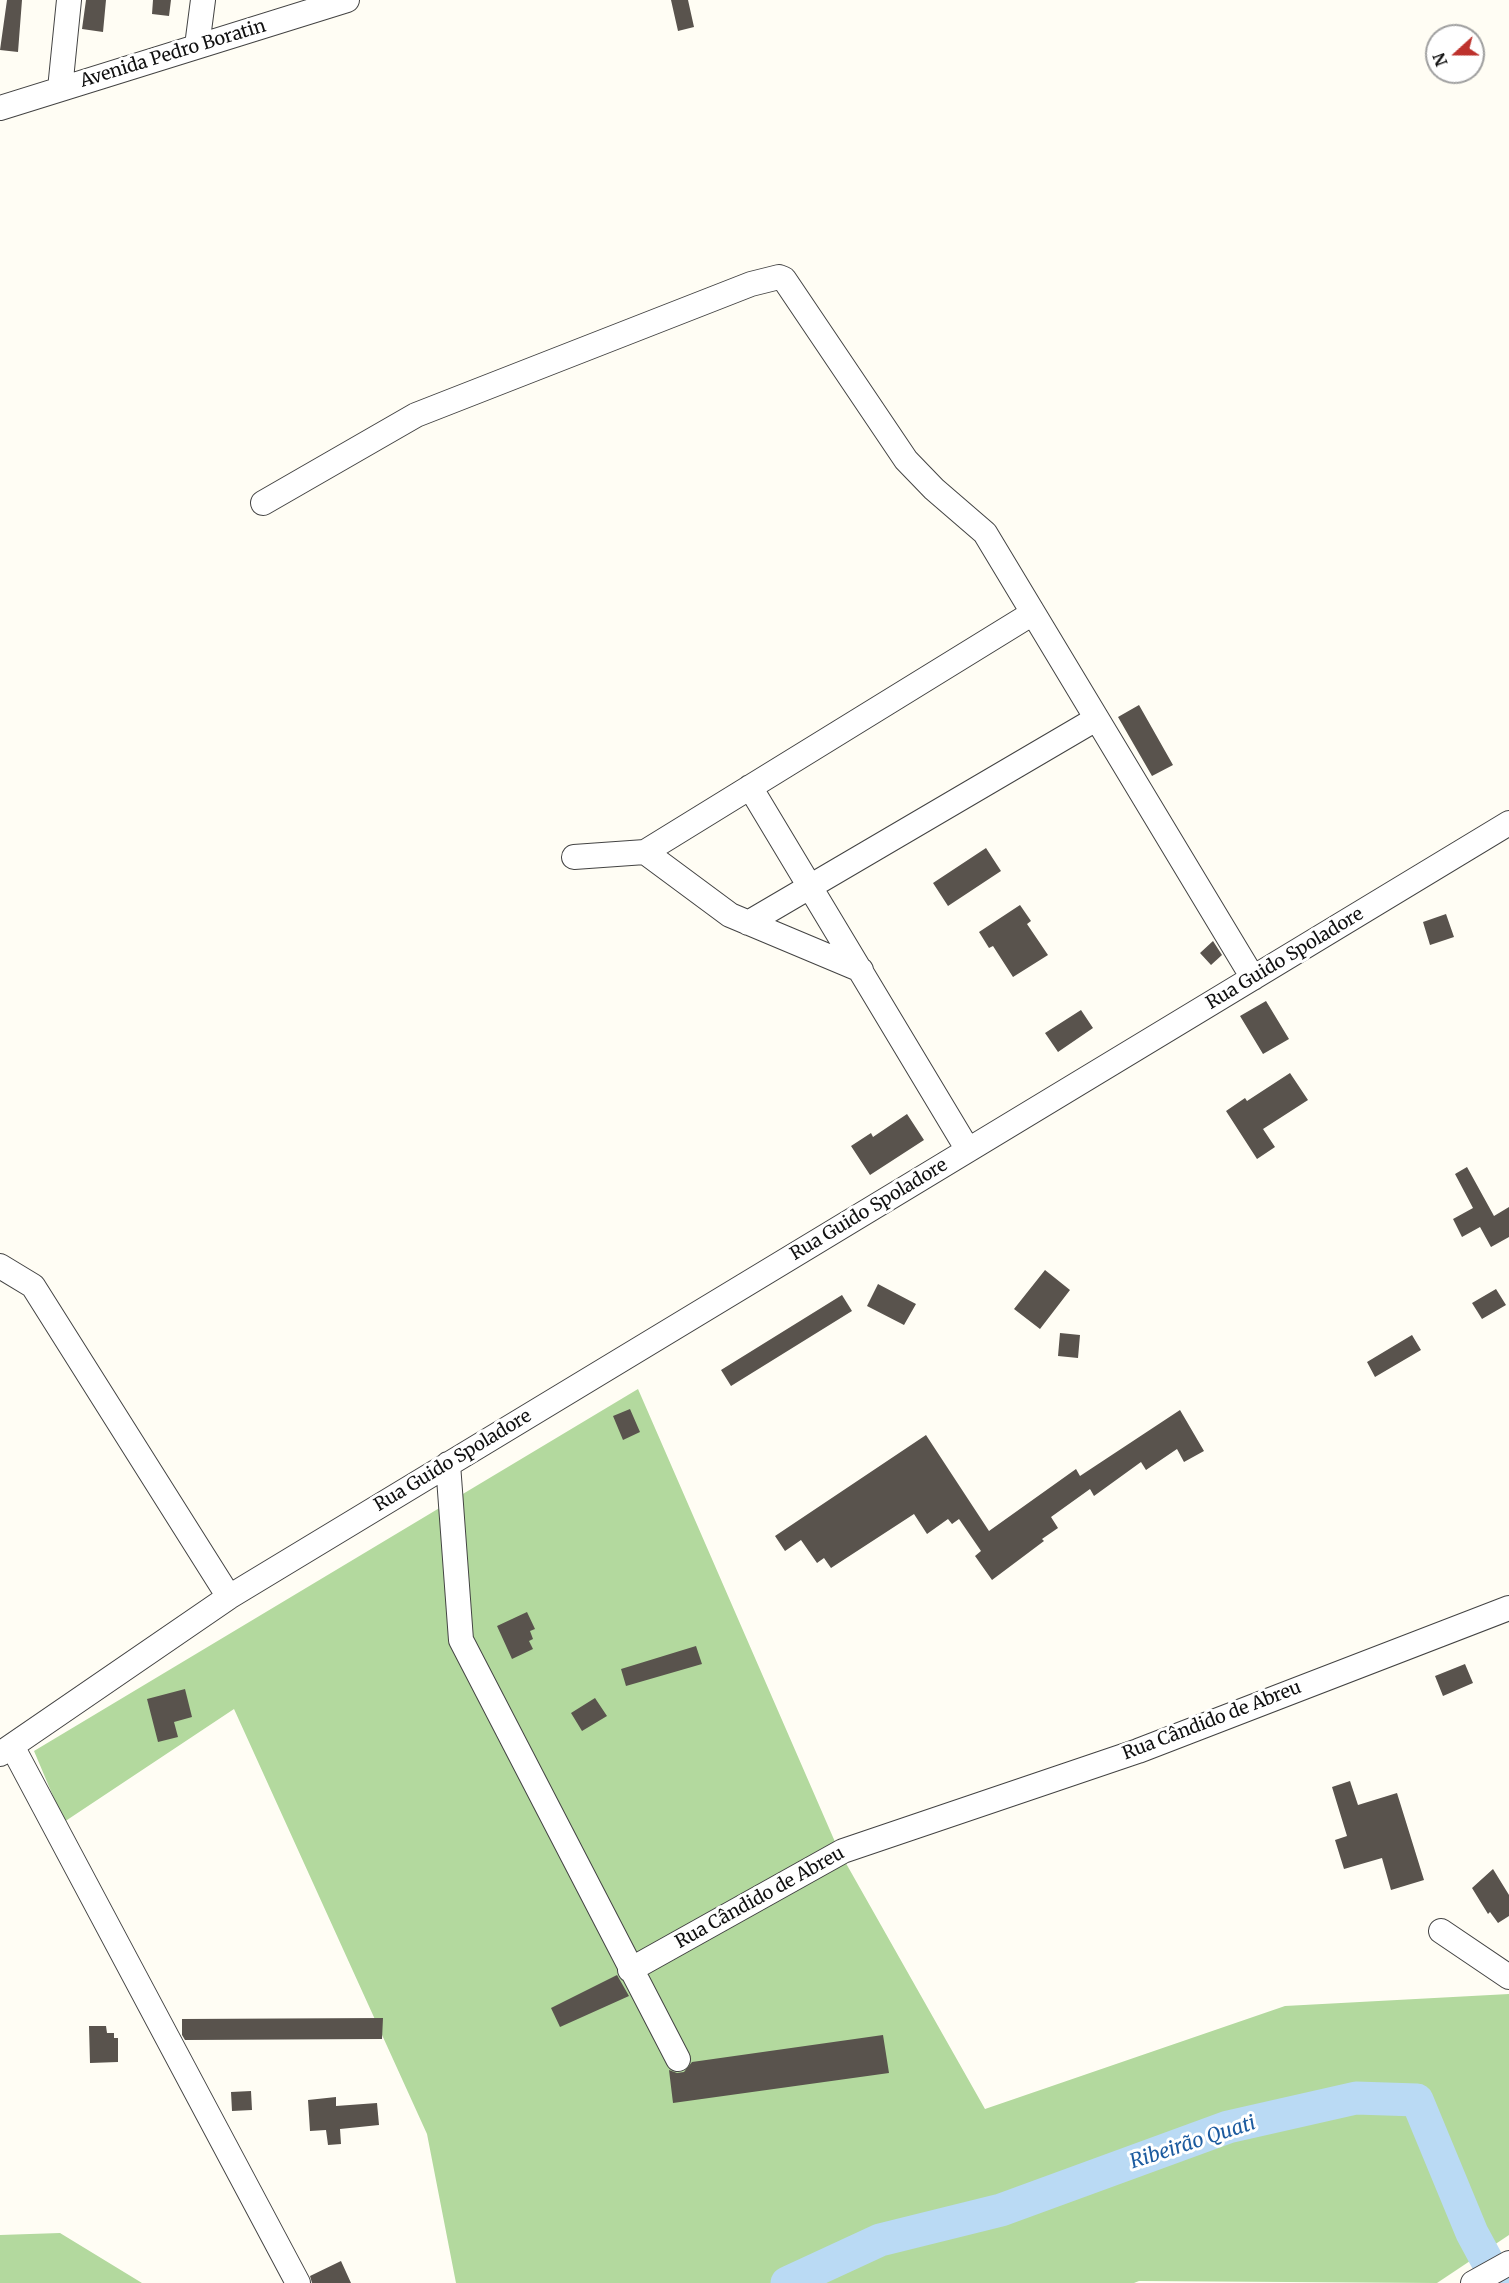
<!DOCTYPE html>
<html>
<head>
<meta charset="utf-8">
<style>
  body { margin:0 }
  #map { position:relative; width:1509px; height:2283px; overflow:hidden; background:#fffdf4; font-family:Merriweather,serif }
  canvas { display:block }
  .north { position:absolute; left:1425px; top:24px; width:60px; height:60px; box-sizing:border-box; background:#fff; border:2px solid #9f9f9f; border-radius:50%; rotate:249deg; font-size:16px; font-weight:700; line-height:24px; text-align:center; color:#101010 }
  .north::after { content:''; display:block; margin:auto; width:21px; height:27px; background:#bd312c; clip-path:polygon(50% 0,100% 100%,50% 72%,0 100%) }
</style>
</head>
<body>
<div id="map">
<canvas width="1509" height="2283"></canvas>
<div class="north">N</div>
</div>
<script>
const c = document.querySelector('canvas').getContext('2d');
c.lineJoin = 'round';
function paint(path, color) {
  c.fillStyle = color;
  c.fill(path, 'evenodd');
}
function shape(rows) {
  const path = new Path2D();
  for (const r of rows) {
    path.moveTo(r[0], r[1]);
    for (let i = 2; i < r.length; i += 2) path.lineTo(r[i], r[i + 1]);
  }
  return path;
}
function trace(path, color, width, dash) {
  c.strokeStyle = color;
  c.lineWidth = width;
  c.lineCap = dash ? 'butt' : 'round';
  c.setLineDash(dash || []);
  c.stroke(path);
}
function write(font, color, halo, rows, align = 'center') {
  c.font = font + ' Merriweather,serif';
  c.lineWidth = 6;
  c.setLineDash([]);
  c.textBaseline = 'middle';
  c.strokeStyle = halo;
  c.fillStyle = color;
  for (const [text, x, y, turn = 0] of rows) {
    c.save();
    c.translate(x, y);
    c.rotate((+turn || 0) * Math.PI / 180);
    c.textAlign = isNaN(turn) ? turn : align;
    if (halo) c.strokeText(text, 0, 0);
    c.fillText(text, 0, 0);
    c.restore();
  }
}
paint(shape([
  [638,1389,839,1851,985,2109,1285,2006,1509,1994,1509,2235,1437,2283,1139,2281,1134,2283,456,2283,427,2134,234,1709,64,1822,34,1751],
  [60,2233,142,2283,0,2283,0,2235]
]), '#b3d99e');
trace(shape([
  [787,2283,880,2240,1001,2210,1228,2127,1356,2098,1417,2100,1472,2233,1499,2283]
]), '#badaf4', 33);
paint(shape([
  [7,0,22,0,18,52,0,50],
  [86,0,106,0,103,32,82,29],
  [153,0,171,0,169,16,152,14],
  [671,0,688,0,694,27,678,31],
  [1139,705,1173,765,1152,776,1118,717],
  [986,848,1001,871,948,906,933,883],
  [1020,905,1031,921,1027,924,1048,955,1013,977,993,946,989,948,979,932],
  [1446,914,1454,937,1430,945,1423,922],
  [1213,941,1222,955,1211,965,1200,953],
  [1266,1001,1289,1039,1263,1054,1240,1016],
  [1081,1010,1093,1028,1058,1052,1045,1033],
  [1290,1073,1308,1100,1263,1129,1275,1147,1257,1159,1226,1111,1245,1098,1247,1101],
  [907,1114,924,1140,870,1175,851,1146,871,1133,873,1137],
  [1467,1167,1494,1216,1509,1207,1509,1237,1491,1247,1480,1227,1462,1237,1453,1219,1473,1208,1455,1174],
  [1045,1270,1070,1290,1040,1329,1014,1309],
  [878,1284,916,1304,904,1325,867,1306],
  [1496,1289,1506,1305,1482,1319,1472,1303],
  [842,1295,852,1311,731,1386,721,1370],
  [1060,1333,1080,1335,1078,1358,1058,1356],
  [1412,1335,1421,1350,1375,1377,1367,1362],
  [630,1409,640,1432,623,1440,613,1416],
  [1180,1410,1204,1451,1184,1462,1177,1449,1146,1470,1141,1462,1094,1496,1090,1489,1051,1517,1058,1528,1042,1539,1044,1541,992,1580,975,1556,981,1551,959,1519,952,1524,948,1519,927,1534,914,1514,831,1568,824,1558,817,1563,801,1540,785,1551,775,1536,926,1435,989,1531,1076,1469,1080,1476],
  [527,1612,535,1629,530,1631,533,1639,529,1641,533,1649,512,1659,497,1626],
  [696,1646,702,1664,626,1686,621,1669],
  [1465,1664,1473,1683,1443,1696,1435,1676],
  [185,1689,192,1717,174,1722,178,1737,158,1742,147,1699],
  [595,1698,607,1716,582,1731,571,1713],
  [1350,1781,1358,1805,1397,1793,1424,1880,1391,1890,1382,1858,1344,1869,1335,1840,1347,1836,1332,1787],
  [1493,1869,1509,1895,1509,1916,1498,1923,1490,1912,1488,1914,1472,1888],
  [617,1975,629,1996,560,2027,551,2008],
  [383,2018,382,2039,185,2040,182,2035,182,2019],
  [89,2026,106,2026,107,2033,114,2033,114,2038,118,2038,118,2062,90,2063],
  [883,2035,889,2073,673,2103,669,2070,677,2073,684,2072,692,2062],
  [251,2091,252,2110,232,2111,231,2092],
  [336,2097,336,2106,377,2103,379,2125,340,2129,341,2144,328,2145,326,2130,310,2131,308,2100],
  [341,2261,351,2283,312,2283,310,2276]
]), '#59534d');
const minor = shape([
  [197,46,203,0],
  [60,89,69,0],
  [0,108,347,0],
  [263,503,416,415,751,284,779,277,784,279,906,460,934,489,985,533,1253,978],
  [750,787,968,1150],
  [645,852,1033,613],
  [574,857,645,852,730,915,861,970],
  [748,923,1096,719],
  [0,1266,33,1286,229,1597],
  [448,1464,461,1640,678,2059],
  [12,1746,298,2283],
  [0,1754,229,1597,1509,823],
  [1441,1931,1509,1977],
  [630,1970,843,1851,1138,1751,1509,1608],
  [1473,2283,1509,2263]
]);
trace(minor, '#434343', 26);
trace(minor, '#fff', 24);
write('18px', '#101010', '#fff', [
  ["Avenida Pedro Boratin",173,54,-17],
  ["Rua Guido Spoladore",1285,959,-31],
  ["Rua Guido Spoladore",869,1210,-31],
  ["Rua Guido Spoladore",453,1461,-31],
  ["Rua Cândido de Abreu",1212,1721,-21],
  ["Rua Cândido de Abreu",760,1898,-29]
]);
write('italic 20px', '#1c5b9f', '#fff', [
  ["Ribeirão Quati",1193,2143,-18]
]);
</script>
</body>
</html>
